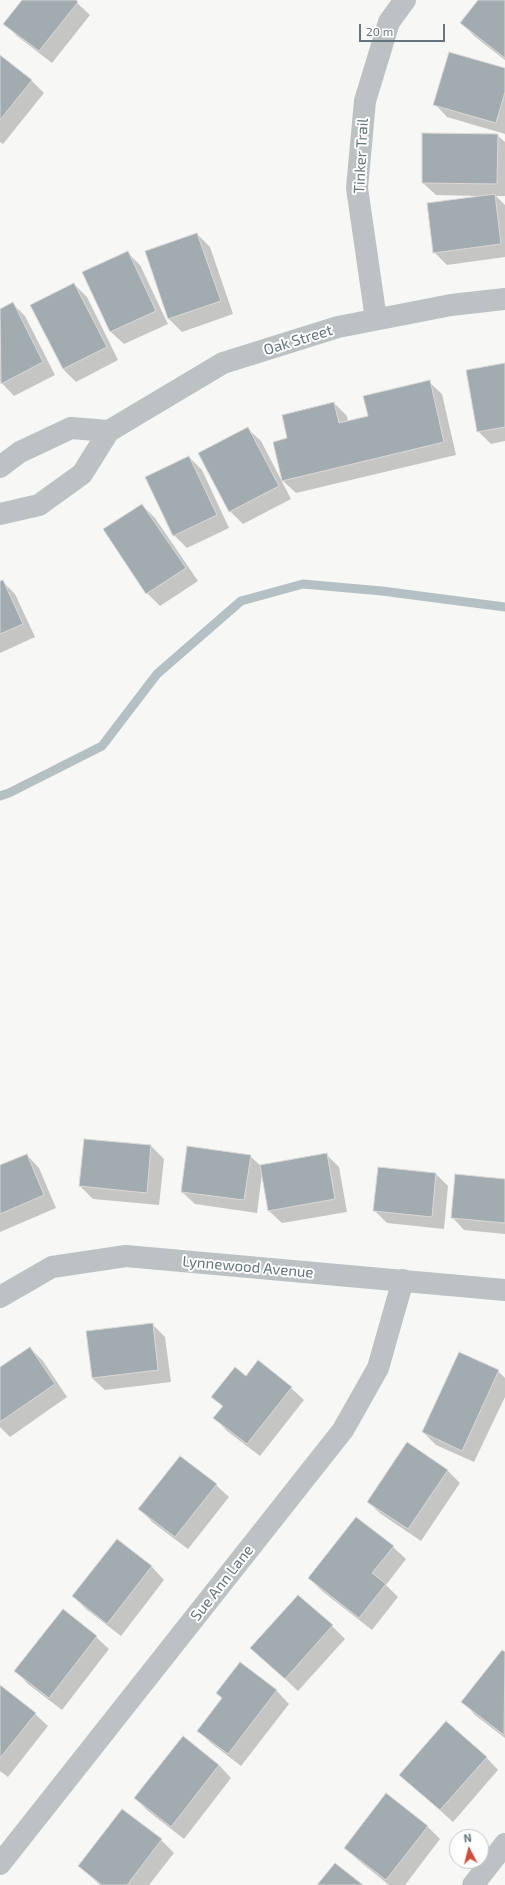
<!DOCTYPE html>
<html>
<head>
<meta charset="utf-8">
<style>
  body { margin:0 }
  #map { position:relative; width:505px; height:1885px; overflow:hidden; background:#f7f7f5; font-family:"Exo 2",sans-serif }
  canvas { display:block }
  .north { position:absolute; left:449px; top:1829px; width:40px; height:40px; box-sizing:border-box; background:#fff; border:1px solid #c1c8cb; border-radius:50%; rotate:353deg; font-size:11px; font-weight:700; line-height:16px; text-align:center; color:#65757c }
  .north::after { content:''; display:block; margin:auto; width:14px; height:18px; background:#d04f3c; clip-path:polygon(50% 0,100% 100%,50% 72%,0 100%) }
  .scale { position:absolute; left:359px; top:24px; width:86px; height:18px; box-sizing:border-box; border:2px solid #65757c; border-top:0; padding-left:5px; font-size:12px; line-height:14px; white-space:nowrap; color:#65757c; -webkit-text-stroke:3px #fff; paint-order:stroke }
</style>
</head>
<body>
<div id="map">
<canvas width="505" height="1885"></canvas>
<div class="north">N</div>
<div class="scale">20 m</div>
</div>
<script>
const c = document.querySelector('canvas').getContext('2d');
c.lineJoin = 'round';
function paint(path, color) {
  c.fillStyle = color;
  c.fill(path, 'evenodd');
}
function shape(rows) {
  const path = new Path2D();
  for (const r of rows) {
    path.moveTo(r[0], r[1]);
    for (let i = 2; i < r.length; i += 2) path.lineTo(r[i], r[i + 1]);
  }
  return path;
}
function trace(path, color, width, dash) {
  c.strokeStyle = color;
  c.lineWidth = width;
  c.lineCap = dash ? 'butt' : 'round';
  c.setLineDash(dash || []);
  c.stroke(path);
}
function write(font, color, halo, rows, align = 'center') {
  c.font = font + ' "Exo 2",sans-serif';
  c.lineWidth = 4;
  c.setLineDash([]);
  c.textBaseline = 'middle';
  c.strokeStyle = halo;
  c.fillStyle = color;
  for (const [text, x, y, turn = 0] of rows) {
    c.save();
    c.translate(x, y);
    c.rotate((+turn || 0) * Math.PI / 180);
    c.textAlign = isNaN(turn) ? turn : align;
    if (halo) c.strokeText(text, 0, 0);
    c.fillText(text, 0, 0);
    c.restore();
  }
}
paint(shape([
  [23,0,74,0,90,15,52,63,17,36,5,24],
  [480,0,505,1,505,60,474,36,462,23],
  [0,56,31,80,44,93,3,144,0,142],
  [505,69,505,134,447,117,435,104],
  [497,135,505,142,505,196,496,196,505,205,505,257,447,265,434,252,477,196,436,195,423,183],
  [197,234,210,247,233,314,182,332,169,319,146,252],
  [128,253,140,265,168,324,124,344,111,332,84,273],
  [74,284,87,297,118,360,76,382,63,369,32,306],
  [12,303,25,316,55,375,14,396,0,381,0,310],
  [505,364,505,441,491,444,478,431],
  [429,382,442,394,456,455,296,493,283,481,288,439,334,403,347,416,348,422,369,417],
  [248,429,261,441,291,499,243,524,230,511],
  [189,457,202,470,229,528,187,548,174,535,147,477],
  [142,505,155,518,198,581,160,606,147,593],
  [2,581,15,594,35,637,0,653,0,582],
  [151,1146,164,1159,159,1205,93,1199,80,1186],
  [326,1154,339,1167,347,1212,282,1223,269,1211,262,1174,257,1213,195,1204,182,1192,250,1156,261,1166],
  [27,1155,39,1168,56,1208,0,1232,0,1166],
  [436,1174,448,1186,444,1229,387,1223,374,1210],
  [505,1180,505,1234,464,1230,452,1217],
  [152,1324,165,1337,171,1382,105,1390,92,1378],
  [30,1348,43,1361,67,1397,10,1437,0,1427,0,1368],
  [498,1371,505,1378,505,1397,474,1462,436,1445,423,1432],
  [246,1377,291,1388,304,1400,260,1456,227,1431,215,1418,223,1407,212,1397],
  [447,1470,460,1483,421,1541,381,1514,368,1502],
  [216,1485,229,1497,188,1549,152,1522,140,1509],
  [117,1540,152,1567,164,1580,121,1636,86,1609,73,1596],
  [393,1547,406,1559,386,1585,398,1597,372,1630,322,1591,309,1578],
  [332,1626,345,1639,298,1691,252,1648],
  [96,1637,109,1649,62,1710,28,1684,16,1671],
  [503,1651,505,1653,505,1738,475,1715,463,1702],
  [240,1663,277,1691,289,1704,241,1766,211,1743,198,1731,223,1699],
  [0,1686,35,1714,48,1726,8,1777,0,1771],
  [486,1757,498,1770,453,1822,401,1775],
  [219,1765,231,1778,184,1839,148,1811,135,1798],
  [387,1795,428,1827,440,1839,405,1885,389,1885,358,1860,345,1848],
  [122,1810,161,1840,174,1853,149,1885,100,1885,79,1866]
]), '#0003');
trace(shape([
  [0,796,9,793,102,746,157,674,241,601,303,584,382,591,505,607]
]), '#b4c0c3', 9);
const building = shape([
  [22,0,76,0,78,2,39,51,3,24,22,0],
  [478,0,505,0,505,58,460,23,478,0],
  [449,52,505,68,505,92,496,123,433,105,449,52],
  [0,55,32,80,0,120,0,55],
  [422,133,498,134,497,184,422,183,422,133],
  [495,194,501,244,433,253,427,203,495,194],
  [197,233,221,301,168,319,145,251,197,233],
  [128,251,156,311,110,332,82,272,128,251],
  [74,283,107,347,63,369,30,305,74,283],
  [13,302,43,362,1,384,0,309,13,302],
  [505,363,505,427,477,432,466,370,505,363],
  [430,380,444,442,282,481,273,442,287,438,282,415,334,402,339,423,368,416,363,396,430,380],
  [248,427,279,486,229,512,198,453,248,427],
  [189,456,217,515,173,536,145,477,189,456],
  [142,504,186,568,146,594,103,529,142,504],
  [3,580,23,624,0,634,0,581,3,580],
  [84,1139,151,1145,147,1193,79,1186,84,1139],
  [187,1146,251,1155,244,1200,181,1192,187,1146],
  [327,1153,335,1199,268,1211,260,1165,327,1153],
  [27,1154,44,1195,0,1214,0,1165,27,1154],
  [378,1167,436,1173,432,1217,373,1211,378,1167],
  [455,1174,505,1179,505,1223,451,1218,455,1174],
  [153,1323,158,1370,92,1378,86,1331,153,1323],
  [30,1347,55,1384,0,1422,0,1367,30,1347],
  [459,1352,499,1370,462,1451,422,1432,459,1352],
  [258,1360,292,1387,247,1444,213,1418,223,1406,211,1397,235,1367,246,1376,258,1360],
  [407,1442,448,1470,408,1529,367,1502,407,1442],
  [180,1456,217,1484,175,1537,138,1509,180,1456],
  [356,1517,394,1546,372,1573,386,1584,359,1618,308,1578,356,1517],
  [117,1539,152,1566,107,1624,72,1596,117,1539],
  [298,1595,333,1625,285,1679,250,1648,298,1595],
  [63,1609,97,1636,49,1698,14,1671,63,1609],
  [502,1650,505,1652,504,1735,461,1702,502,1650],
  [240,1662,277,1690,228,1754,197,1731,222,1698,216,1693,240,1662],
  [0,1685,36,1713,0,1758,0,1685],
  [446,1721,487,1757,440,1810,399,1775,446,1721],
  [183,1736,219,1765,171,1827,134,1798,183,1736],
  [386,1793,428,1826,386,1880,344,1848,386,1793],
  [122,1809,162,1839,127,1885,102,1885,78,1866,122,1809],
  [335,1863,363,1885,317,1885,335,1863]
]);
paint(building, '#a2abaf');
trace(building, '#d9d8d7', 1);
trace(shape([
  [376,319,357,188,365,101,389,22,405,0],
  [0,467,20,452,71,428,109,431],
  [0,514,39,505,82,474,109,431,223,363,338,327,451,305,505,299],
  [0,1297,52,1267,126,1256,505,1290],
  [0,1864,343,1430,378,1368,403,1280],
  [473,1885,505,1844]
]), '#bcc1c4', 22);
write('15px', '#65757c', '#fff', [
  ["Tinker Trail",361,156,-87],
  ["Oak Street",298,340,-17],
  ["Lynnewood Avenue",248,1267,5],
  ["Sue Ann Lane",222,1583,-52]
]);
</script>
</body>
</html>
